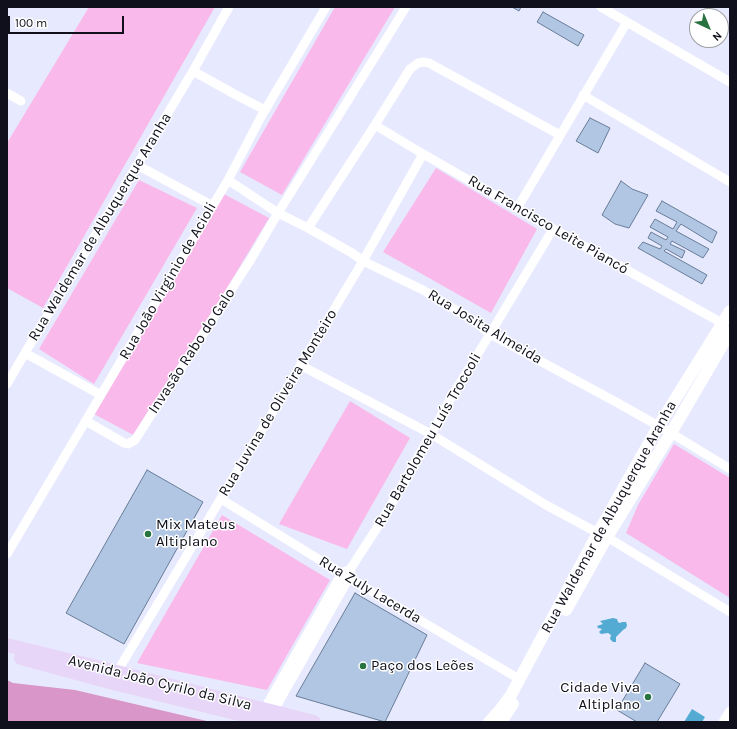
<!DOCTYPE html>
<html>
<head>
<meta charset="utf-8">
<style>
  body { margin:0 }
  #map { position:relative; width:737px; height:729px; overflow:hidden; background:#e7e9fe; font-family:Karla,sans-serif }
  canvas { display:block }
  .frame { position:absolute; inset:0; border:8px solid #0f101b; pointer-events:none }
  .north { position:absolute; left:689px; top:8px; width:40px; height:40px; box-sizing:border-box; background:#fff; border:1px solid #9f9fa4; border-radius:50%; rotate:136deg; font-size:11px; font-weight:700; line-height:16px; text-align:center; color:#0f101b }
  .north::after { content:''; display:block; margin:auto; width:14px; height:18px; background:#297341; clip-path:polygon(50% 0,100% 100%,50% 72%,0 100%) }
  .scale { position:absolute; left:8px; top:16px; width:116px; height:18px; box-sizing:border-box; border:2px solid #0f101b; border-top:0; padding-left:5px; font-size:12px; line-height:14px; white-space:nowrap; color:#0f101b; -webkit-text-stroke:3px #fff; paint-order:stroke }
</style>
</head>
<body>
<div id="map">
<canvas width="737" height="729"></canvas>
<div class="frame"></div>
<div class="north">N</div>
<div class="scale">100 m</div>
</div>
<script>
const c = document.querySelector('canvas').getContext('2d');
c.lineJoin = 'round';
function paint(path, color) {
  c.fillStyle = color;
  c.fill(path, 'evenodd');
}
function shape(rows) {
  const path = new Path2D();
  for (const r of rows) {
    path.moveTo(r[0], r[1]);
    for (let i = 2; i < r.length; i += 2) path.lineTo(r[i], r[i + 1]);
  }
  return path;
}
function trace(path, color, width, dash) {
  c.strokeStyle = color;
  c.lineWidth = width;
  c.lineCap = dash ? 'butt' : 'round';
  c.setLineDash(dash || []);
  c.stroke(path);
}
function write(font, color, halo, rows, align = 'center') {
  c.font = font + ' Karla,sans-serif';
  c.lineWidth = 3;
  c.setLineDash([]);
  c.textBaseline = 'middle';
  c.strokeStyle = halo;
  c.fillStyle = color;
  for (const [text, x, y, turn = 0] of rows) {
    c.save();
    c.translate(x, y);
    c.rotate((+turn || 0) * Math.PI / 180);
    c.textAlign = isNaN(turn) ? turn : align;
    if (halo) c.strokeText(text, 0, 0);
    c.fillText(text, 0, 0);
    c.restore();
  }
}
paint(shape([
  [89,7,215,7,43,308,7,288,7,143],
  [335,7,395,7,282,195,240,172],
  [436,168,537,229,491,313,383,252],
  [139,180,197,208,94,384,39,349],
  [222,193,269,218,137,437,94,414],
  [350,401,410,438,347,549,279,524],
  [674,444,730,478,730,598,626,533,638,505],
  [222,515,330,580,267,690,137,663]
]), '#f9b9ea');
paint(shape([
  [7,680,13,683,75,690,211,722,7,722]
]), '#d896c9');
paint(shape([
  [613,618,617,619,618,622,620,623,622,622,626,622,627,625,626,628,623,630,616,637,616,642,613,642,610,639,611,635,608,633,601,634,599,632,602,629,598,628,597,626,603,624,600,621],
  [692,709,705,717,702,722,684,722]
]), '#53abd3');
const building = shape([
  [512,7,521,7,519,11,512,7],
  [543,12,584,35,578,46,537,22,543,12],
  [590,118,610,128,598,153,576,141,590,118],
  [621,181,632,189,648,195,629,228,615,224,602,215,621,181],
  [662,201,717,232,712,243,681,224,676,231,709,249,703,258,672,241,670,244,685,251,682,258,666,249,664,251,707,275,702,284,638,248,643,242,660,249,662,246,648,238,651,232,666,240,668,237,650,227,655,219,673,229,677,222,656,211,662,201],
  [147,470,203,502,124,644,66,613,147,470],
  [355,593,427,635,385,722,296,696,355,593],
  [645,663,680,684,657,722,637,722,617,710,645,663]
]);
paint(building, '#b0c6e3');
trace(building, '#697c97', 1);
trace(shape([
  [601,7,730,82],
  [193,71,236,95,265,110],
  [7,93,21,101],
  [583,95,730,182],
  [375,125,413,148,553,229,722,323],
  [137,165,213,206],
  [228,180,278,213,308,228,352,253,363,261,423,290,474,321,490,334,616,402,671,433,730,469],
  [518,207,627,22],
  [308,228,375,125,410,69,418,63,423,62,429,63,560,135],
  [25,353,101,395],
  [300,365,431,434,546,505,598,533],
  [7,384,25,353,193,71,229,7],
  [86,421,124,443,128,444,135,440,251,259,278,213,406,7],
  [221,499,349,578,519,679],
  [607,537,730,612],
  [7,554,228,180,261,117,326,7],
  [117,672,363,261,423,154],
  [264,710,342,573,346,571],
  [273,712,349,578,351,568,384,517,431,434,455,391,490,334,553,229],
  [723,722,730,711]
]), '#fff', 9);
trace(shape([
  [566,610,607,537,671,433,730,332],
  [489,722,500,710,511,695,598,533,658,427,730,311],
  [501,722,513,704]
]), '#fff', 12);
trace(shape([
  [7,645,117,672,314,722],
  [21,658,113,683,272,722]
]), '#e8d6f8', 14);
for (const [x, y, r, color] of [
  [148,534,4,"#297341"],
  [363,666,4,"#297341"],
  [648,697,4,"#297341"]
]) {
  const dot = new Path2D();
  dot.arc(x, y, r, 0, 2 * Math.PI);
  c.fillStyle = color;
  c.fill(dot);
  trace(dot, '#fff', 1.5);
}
write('15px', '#0f101b', '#fff', [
  ["Rua Francisco Leite Piancó",548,225,30],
  ["Rua Waldemar de Albuquerque Aranha",100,227,-59],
  ["Rua João Virginio de Acioli",168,281,-60],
  ["Rua Josita Almeida",485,327,31],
  ["Invasão Rabo do Galo",192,351,-57],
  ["Rua Juvina de Oliveira Monteiro",278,403,-59],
  ["Rua Bartolomeu Luís Troccoli",428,440,-60],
  ["Rua Waldemar de Albuquerque Aranha",609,517,-61],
  ["Rua Zuly Lacerda",370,590,31],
  ["Avenida João Cyrilo da Silva",160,683,14]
]);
write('15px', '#0f101b', '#fff', [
  ["Mix Mateus",156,525],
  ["Altiplano",156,542],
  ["Paço dos Leões",371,666],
  ["Cidade Viva",640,688,"right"],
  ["Altiplano",640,705,"right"]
], 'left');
</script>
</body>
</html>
